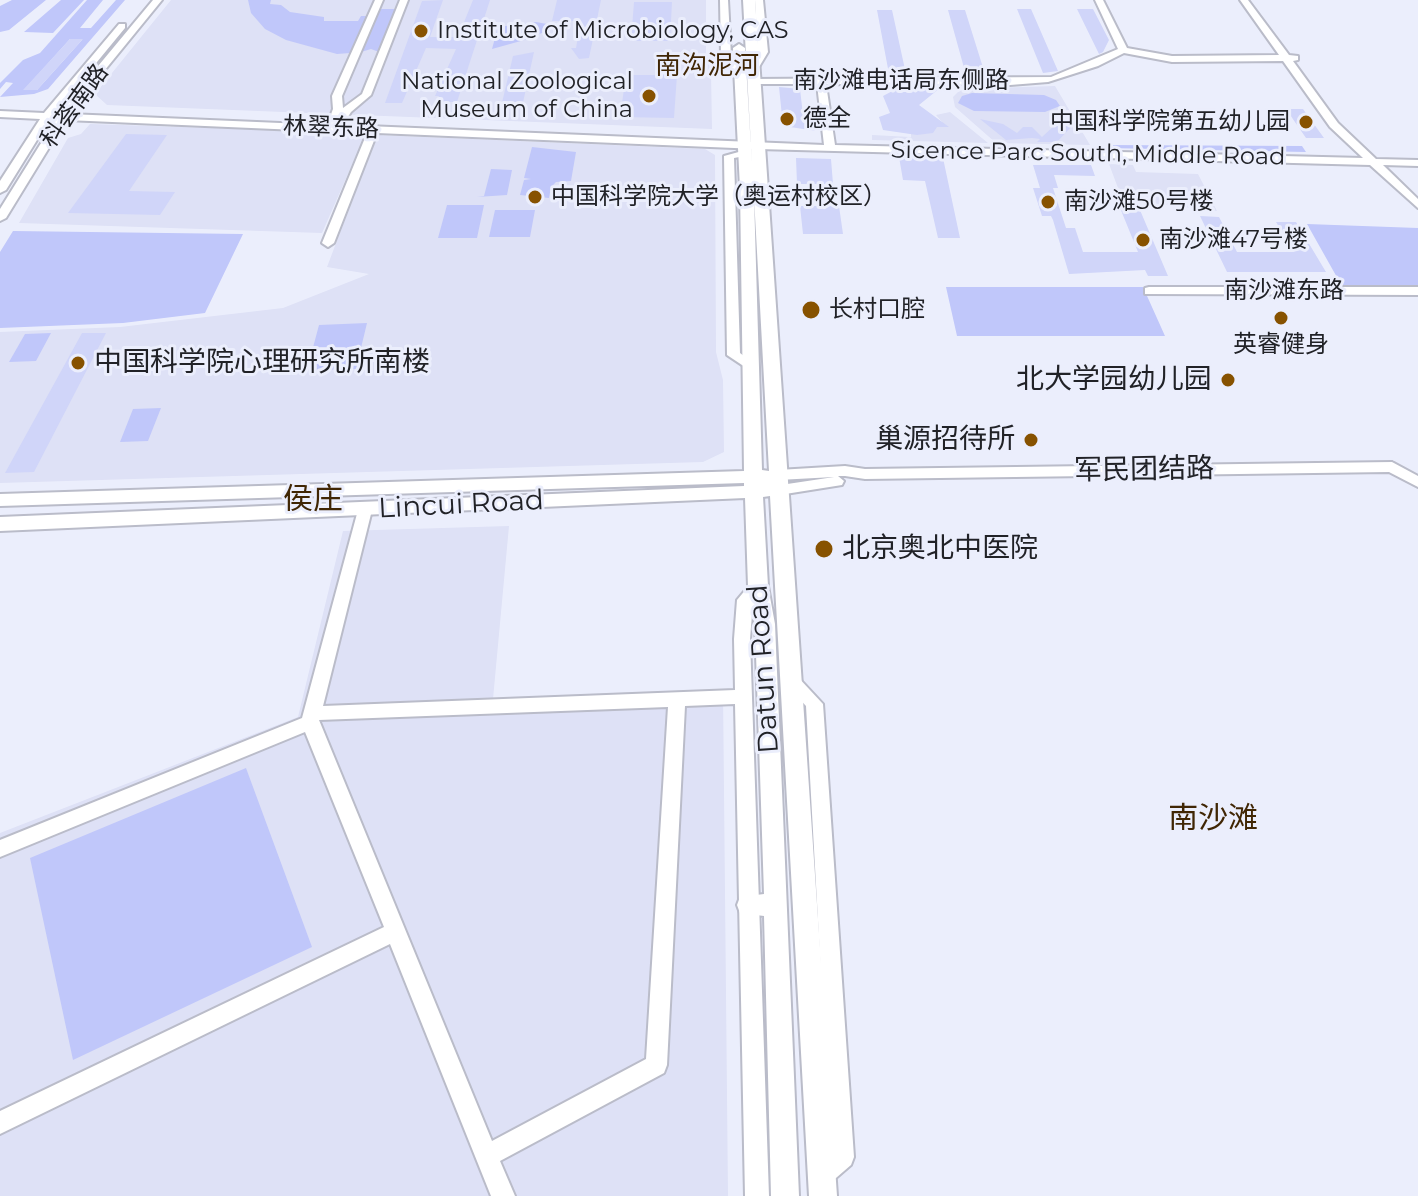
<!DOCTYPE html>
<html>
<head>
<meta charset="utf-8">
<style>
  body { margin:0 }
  canvas { display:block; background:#ebeefc }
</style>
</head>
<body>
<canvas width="1418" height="1196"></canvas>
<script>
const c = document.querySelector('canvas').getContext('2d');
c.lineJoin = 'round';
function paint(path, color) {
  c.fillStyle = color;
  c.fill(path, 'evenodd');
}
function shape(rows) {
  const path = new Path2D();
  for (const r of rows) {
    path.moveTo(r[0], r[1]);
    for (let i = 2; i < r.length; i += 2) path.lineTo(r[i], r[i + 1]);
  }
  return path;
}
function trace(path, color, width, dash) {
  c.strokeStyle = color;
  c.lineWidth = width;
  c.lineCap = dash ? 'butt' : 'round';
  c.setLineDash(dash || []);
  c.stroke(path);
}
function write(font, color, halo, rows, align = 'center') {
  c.font = font + ' Montserrat,"Noto Sans SC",sans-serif';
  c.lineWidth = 6;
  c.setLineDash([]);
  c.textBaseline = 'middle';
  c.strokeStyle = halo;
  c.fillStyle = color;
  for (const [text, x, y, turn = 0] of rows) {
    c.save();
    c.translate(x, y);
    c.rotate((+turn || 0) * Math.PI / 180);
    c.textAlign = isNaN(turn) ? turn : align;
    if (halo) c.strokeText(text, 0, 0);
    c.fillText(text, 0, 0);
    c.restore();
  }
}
paint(shape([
  [171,0,706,0,706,53,711,72,712,129,107,105,95,94],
  [1055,86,1090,145,996,143,955,107,953,97,961,89],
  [950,112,988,143,872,140,872,135,911,137,911,134,942,122,936,115],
  [90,124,366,133,322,233,19,223,68,138,81,134],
  [377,135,705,149,715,155,716,352,723,380,724,452,703,462,0,483,0,332,120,327,283,308,369,274,327,267],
  [1109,164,1133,165,1136,172,1198,174,1217,211,1150,203,1121,196],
  [509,526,493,699,723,690,728,1196,0,1196,0,833,298,717,343,531]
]), '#dee1f6');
paint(shape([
  [12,0,46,0,9,30,0,32,0,6],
  [61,0,84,0,53,33,24,32],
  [87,0,103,0,80,28,91,28,116,0,125,0,48,89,34,94,0,97,13,83,6,82,0,89,0,83,23,60,40,53],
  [70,39,82,40,37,90,24,90],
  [248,0,271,0,270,4,281,5,290,12,324,17,324,21,358,21,361,16,367,16,350,53,337,54,286,40,265,29,251,13],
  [380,9,397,9,379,52,371,49,361,52],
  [536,22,558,26,528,39,492,49,498,27],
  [972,93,1044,95,1056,100,1060,106,1045,112,974,111,958,103,962,96],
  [1106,145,1302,146,1306,152,1107,148],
  [532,147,576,152,571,181,556,182,551,187,549,198,520,195,524,180,531,179,524,178],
  [491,169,512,170,507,195,477,197,484,196],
  [447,205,484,205,477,238,438,238],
  [495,210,535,210,530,237,489,237],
  [1307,224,1418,228,1418,288,1343,288],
  [13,231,243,234,205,313,123,323,0,328,0,252],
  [946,287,1143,287,1165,336,957,336],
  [367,323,356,369,307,370,319,325],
  [51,333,36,361,9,362,25,334],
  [161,408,148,441,120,442,133,409],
  [246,768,312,947,73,1060,30,858]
]), '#c0c7fa');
paint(shape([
  [443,0,430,37,458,37,473,0,490,0,457,102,437,102,439,96,435,96,456,49,426,48,402,103,385,103,422,1],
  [557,0,601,0,589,58,579,59,571,48,576,48,581,21,552,21],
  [634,2,672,2,670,41,631,41],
  [1017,9,1031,9,1058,71,1043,73],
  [1077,9,1093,9,1109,40,1103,52,1099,54],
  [877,10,892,10,906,74,889,74],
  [948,10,965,10,985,74,966,75],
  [70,39,83,39,37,90,23,90],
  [534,52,522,107,501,107,513,56],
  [626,75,677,75,674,118,620,117],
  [779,87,800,89,803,115,806,120,816,120,817,131,783,126],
  [900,87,922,91,940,88,919,105,949,127,937,127,933,133,917,135,883,130,879,117,890,113,883,96],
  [1286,109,1303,109,1324,138,1306,138],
  [980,119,1003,124,1017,133,1023,127,1032,127,1042,137,1055,125,1072,126,1057,142,1037,142,1040,139,1032,138,1006,140],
  [126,134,167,135,129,191,175,192,160,215,68,213],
  [899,157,943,158,960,238,938,238,925,181,903,180],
  [796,158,831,159,833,184,797,184],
  [1033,165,1091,165,1095,176,1054,175,1058,188,1053,188,1066,228,1075,228,1083,252,1138,252,1118,203,1137,203,1168,276,1148,276,1145,270,1069,274,1053,220,1051,216,1042,216,1033,188,1040,188],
  [800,206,839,206,843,234,803,234],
  [1200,216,1219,217,1237,252,1294,252,1276,222,1296,222,1326,272,1227,272],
  [82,333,106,333,34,472,5,473]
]), '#d0d5f9');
const minor = shape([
  [153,0,162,0,69,114,327,125,333,109,332,96,375,0,383,0,342,96,343,108,362,94,400,0,408,0,371,95,351,112,343,125,824,145,817,84,754,84,749,81,751,79,1051,77,1118,49,1095,0,1103,0,1127,48,1172,56,1279,55,1240,0,1248,0,1289,55,1298,56,1298,60,1293,61,1338,123,1376,159,1418,160,1418,166,1383,165,1418,199,1418,208,1370,165,758,149,377,133,334,243,328,247,322,243,367,133,66,120,6,218,0,221,0,209,56,119,50,119,6,190,0,193,0,181,40,119,0,117,0,111,44,113,119,24,125,24,125,28,55,113,59,113,153,0],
  [1124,53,1172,62,1283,61,1330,127,1363,158,835,145,826,84,1010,85,1048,82,1098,66,1124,53],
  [720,0,728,0,731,56,745,72,743,74,737,74,721,56,720,0],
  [755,0,763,0,768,52,756,72,753,73,748,70,758,52,755,0],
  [746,150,750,151,750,155,734,158,740,353,758,367,751,371,727,355,724,156,746,150],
  [1149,287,1418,287,1418,295,1145,294,1145,288,1149,287],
  [1392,462,1418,476,1418,487,1389,472,865,479,845,476,838,476,844,481,842,485,779,495,772,490,774,486,834,477,778,480,771,475,778,470,845,466,865,469,1392,462],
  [365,505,372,510,323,706,735,690,734,639,737,600,752,582,764,582,766,586,753,602,750,639,769,1196,745,1196,735,704,685,706,667,1065,664,1073,500,1161,515,1196,491,1196,390,944,0,1134,0,1111,384,927,305,732,0,857,0,840,302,718,358,510,365,505],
  [668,707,646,1059,492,1141,319,720,668,707],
  [790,673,796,675,823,704,854,1157,851,1165,829,1184,821,1187,813,1184,810,1176,813,1168,831,1152,806,706,782,680,784,675,790,673]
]);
const major = shape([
  [743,0,755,0,837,1196,809,1196,770,496,763,497,768,586,775,624,799,1196,771,1196,764,916,740,913,737,905,740,897,764,894,755,624,748,586,745,498,0,531,0,517,744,486,744,483,0,506,0,494,744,471,740,188,733,48,739,44,745,48,752,165,743,0],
  [754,197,769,471,762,470,754,197]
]);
trace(minor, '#babcc9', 4);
trace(major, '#babcc9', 4);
paint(minor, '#fff');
paint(major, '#fff');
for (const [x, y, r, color] of [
  [421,31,8,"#875200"],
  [649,96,8,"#875200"],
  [787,119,8,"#875200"],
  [1306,122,8,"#875200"],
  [535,197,8,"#875200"],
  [1048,202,8,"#875200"],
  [1143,240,8,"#875200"],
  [811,310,10,"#875200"],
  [1281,318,8,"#875200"],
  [78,363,8,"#875200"],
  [1228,380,8,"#875200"],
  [1031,440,8,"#875200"],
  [824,549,10,"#875200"]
]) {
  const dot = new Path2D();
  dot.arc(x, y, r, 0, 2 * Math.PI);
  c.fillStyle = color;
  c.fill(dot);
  trace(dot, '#ebeefc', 3);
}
write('24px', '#212227', '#ebeefc', [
  ["Institute of Microbiology, CAS",437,31],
  ["National Zoological",633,82,"right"],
  ["Museum of China",633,110,"right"],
  ["德全",803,119],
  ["中国科学院第五幼儿园",1290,122,"right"],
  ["中国科学院大学（奥运村校区）",551,197],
  ["南沙滩50号楼",1064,202],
  ["南沙滩47号楼",1159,240],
  ["长村口腔",829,310],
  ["英睿健身",1281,345,"center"]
], 'left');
write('24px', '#212227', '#ebeefc', [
  ["南沙滩电话局东侧路",901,81],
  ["科荟南路",75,106,-54],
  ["林翠东路",331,128,2],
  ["Sicence Parc South, Middle Road",1088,154,1],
  ["南沙滩东路",1284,291]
]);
write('26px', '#402604', '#ebeefc', [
  ["南沟泥河",707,66]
]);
write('28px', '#212227', '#ebeefc', [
  ["中国科学院心理研究所南楼",94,363],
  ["北大学园幼儿园",1212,380,"right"],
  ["巢源招待所",1015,440,"right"],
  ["北京奥北中医院",842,549]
], 'left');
write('28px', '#212227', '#ebeefc', [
  ["军民团结路",1144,470,-1],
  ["Lincui Road",461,505,-3],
  ["Datun Road",764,669,-94]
]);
write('30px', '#402604', '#ebeefc', [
  ["侯庄",313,500],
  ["南沙滩",1213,819]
]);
</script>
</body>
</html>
